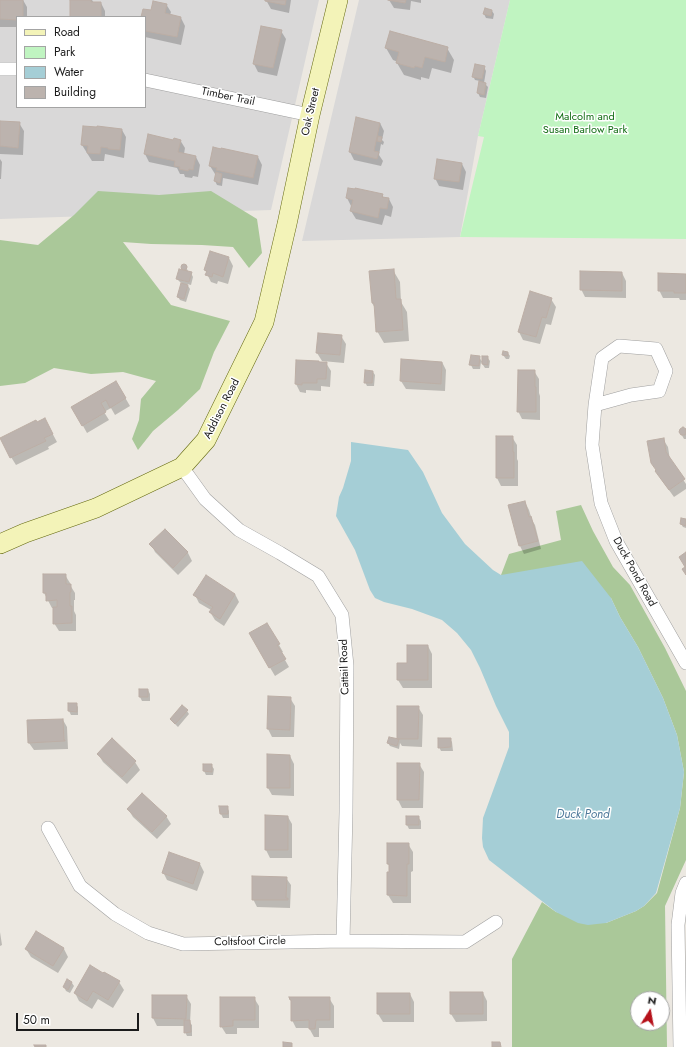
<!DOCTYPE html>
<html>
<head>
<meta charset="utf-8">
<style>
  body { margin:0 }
  #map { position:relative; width:686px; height:1047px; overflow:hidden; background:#ece8e1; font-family:Jost,sans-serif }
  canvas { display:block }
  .legend { position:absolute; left:16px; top:16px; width:130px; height:92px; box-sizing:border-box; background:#fff; border:1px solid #a4a4a4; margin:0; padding:5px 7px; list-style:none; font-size:12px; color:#1b1b1b }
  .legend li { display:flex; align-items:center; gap:8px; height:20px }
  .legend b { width:20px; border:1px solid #a4a4a4 }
  .north { position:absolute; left:630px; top:991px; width:40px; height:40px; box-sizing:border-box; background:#fff; border:1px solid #a4a4a4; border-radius:50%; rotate:11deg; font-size:11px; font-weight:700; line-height:16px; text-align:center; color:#1b1b1b }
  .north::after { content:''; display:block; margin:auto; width:14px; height:18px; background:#b5111a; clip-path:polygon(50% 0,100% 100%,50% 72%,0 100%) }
  .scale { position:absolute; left:16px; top:1013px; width:123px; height:18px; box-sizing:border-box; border:2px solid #1b1b1b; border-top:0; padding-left:5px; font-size:12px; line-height:14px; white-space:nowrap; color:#1b1b1b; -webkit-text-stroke:3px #fff; paint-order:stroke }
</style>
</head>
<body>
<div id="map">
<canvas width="686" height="1047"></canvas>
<ul class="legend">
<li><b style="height:5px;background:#f3f3b8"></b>Road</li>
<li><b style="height:11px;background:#c0f4c1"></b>Park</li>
<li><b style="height:11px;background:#a5ced6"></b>Water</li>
<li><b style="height:11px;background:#bcb3ae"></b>Building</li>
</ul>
<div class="north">N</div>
<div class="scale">50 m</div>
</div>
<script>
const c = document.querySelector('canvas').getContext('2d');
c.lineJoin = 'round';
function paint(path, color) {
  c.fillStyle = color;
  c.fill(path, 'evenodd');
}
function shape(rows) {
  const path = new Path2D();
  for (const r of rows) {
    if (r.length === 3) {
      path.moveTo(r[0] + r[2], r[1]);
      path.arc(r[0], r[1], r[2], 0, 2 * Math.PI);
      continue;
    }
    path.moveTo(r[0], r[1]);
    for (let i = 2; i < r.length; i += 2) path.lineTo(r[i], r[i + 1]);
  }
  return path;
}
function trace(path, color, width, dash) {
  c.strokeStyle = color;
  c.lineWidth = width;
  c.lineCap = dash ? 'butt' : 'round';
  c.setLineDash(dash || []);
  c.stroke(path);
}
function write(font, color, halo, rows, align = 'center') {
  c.font = font + ' Jost,sans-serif';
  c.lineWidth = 3;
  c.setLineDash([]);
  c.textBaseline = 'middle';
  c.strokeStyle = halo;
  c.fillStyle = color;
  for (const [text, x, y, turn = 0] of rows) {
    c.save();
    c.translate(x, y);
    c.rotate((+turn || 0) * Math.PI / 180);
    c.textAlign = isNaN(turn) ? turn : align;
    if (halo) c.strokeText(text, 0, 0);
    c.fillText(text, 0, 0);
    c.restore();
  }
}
paint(shape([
  [0,0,319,0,271,210,0,219],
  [17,17,145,17,145,107,17,107],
  [359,0,510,0,478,136,460,237,302,241]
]), '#d9d8d8');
paint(shape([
  [98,191,159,195,211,191,257,219,262,253,249,268,233,247,202,245,151,244,123,242,171,305,230,321,214,352,200,389,178,410,153,431,138,450,132,439,139,420,141,399,156,381,123,372,91,374,54,368,25,383,0,386,0,240,38,245,74,215],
  [581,505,593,531,613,567,630,585,665,648,686,691,686,860,665,906,667,1047,512,1047,512,959,542,902,556,912,606,923,636,911,644,906,657,893,680,808,684,772,677,735,663,698,638,647,620,617,611,598,501,575,509,554,561,540,556,511],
  [638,999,662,999,662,1023,638,1023]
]), '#aac899');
paint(shape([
  [510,0,686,0,686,239,460,237,484,137,478,136]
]), '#c0f4c1');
paint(shape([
  [351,442,408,450,423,472,442,513,465,544,493,570,501,575,582,561,611,598,620,617,638,647,663,698,677,735,684,772,680,808,656,893,644,906,636,911,606,923,588,925,578,923,556,912,489,860,483,847,482,838,483,818,509,747,509,732,496,706,480,668,471,650,457,633,442,620,412,609,384,602,375,598,370,590,355,550,336,516,339,497,343,488,351,461]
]), '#a5ced6');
paint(shape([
  [0,0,23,0,27,7,27,17,17,17,17,27,0,27],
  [71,0,92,0,94,3,101,3,105,11,105,17,71,17],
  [266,0,291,0,289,13,271,9],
  [389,0,421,0,421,3,411,1,410,10,394,8],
  [166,4,171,12,170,15,181,18,185,26,181,45,145,37,145,17,142,17],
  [492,11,494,14,493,19,486,18,484,14],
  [281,31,286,39,277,76,258,72,254,64],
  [391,32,447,48,454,60,451,73,432,68,429,79,421,77,421,80,404,75,397,63,398,62,393,60,386,48],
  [484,67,486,71,484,83,488,87,486,98,480,97,478,93,480,81,475,80,473,76],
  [0,122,19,123,24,131,23,155,0,154],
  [380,123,384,131,382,140,384,142,383,145,381,144,379,155,383,161,381,166,354,160,350,152],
  [122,130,126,137,124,158,105,154,104,161,92,161,82,145],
  [149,136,174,141,180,140,185,148,184,154,196,157,200,165,198,177,193,176,192,178,185,177,184,174,180,174,177,168,149,162,145,154],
  [258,157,262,165,258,185,223,178,222,186,217,185,215,181,217,175,215,174,210,166],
  [0,159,2,162,1,179,0,179],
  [462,164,466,172,463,190,439,186,435,178],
  [382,195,384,198,389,199,393,207,391,217,385,215,382,225,356,219,351,211,351,206,347,198],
  [229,258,233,266,228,284,218,281,217,284,211,282,205,270],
  [183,265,185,265,188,271,188,272,191,273,193,277,191,285,187,284,190,289,186,302,180,300,178,297,182,283,180,282,177,279,183,271,182,267],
  [393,270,400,282,401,302,407,312,409,341,384,343,377,331,375,308,372,303,370,272],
  [622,273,626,281,626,298,585,297,581,289],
  [686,275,686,300,680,300,679,298,663,298,659,290],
  [551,299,556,307,551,325,546,324,540,344,523,340,519,332],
  [319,335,341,336,346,344,344,363,322,361,317,353],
  [508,353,510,356,509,359,506,359,503,355],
  [479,357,483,363,487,357,490,361,489,368,485,368,481,362,480,369,473,369,471,365],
  [297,361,326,363,331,371,330,387,321,386,321,391,306,390,306,393,300,392,296,384],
  [442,362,446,370,445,391,406,389,401,381],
  [534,371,539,379,539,393,540,396,540,420,522,419,518,411],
  [373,372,375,375,374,386,367,386,365,382],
  [116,382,130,406,115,415,111,408,104,412,109,420,87,433,73,408],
  [49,427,57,442,48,447,49,449,16,465,11,457],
  [686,431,686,439,684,439,680,432],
  [512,437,517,445,517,459,518,461,518,486,501,486,497,478],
  [663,439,668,447,670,460,686,484,686,489,674,497,661,479],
  [525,502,529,510,532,520,535,525,541,549,524,554,520,546,509,506],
  [686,520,686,528,683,527,681,524],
  [165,530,188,553,192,561,178,575,155,552,151,544],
  [65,575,70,583,70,585,75,593,75,600,74,600,74,611,76,615,76,631,59,631,54,623,54,608,52,608,44,593],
  [235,594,239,602,224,626,215,620,210,612,211,610,199,603,195,595],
  [267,624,283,652,281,653,289,667,275,676,250,634],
  [428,646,432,654,432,688,403,688,398,680,408,664],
  [148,690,150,694,150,701,142,701,140,697],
  [290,698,295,706,294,737,272,737,268,729],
  [69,704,76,704,78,707,78,715,71,715,69,711],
  [418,707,423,715,422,747,402,746,400,743,399,749,390,746,388,743,390,738,399,740,398,738],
  [187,711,189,714,178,727,173,722,171,719],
  [63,720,67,727,68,749,34,750,29,743],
  [450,739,452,742,453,751,441,751,439,747],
  [112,740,135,762,140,770,127,784,103,762,98,754],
  [290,756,294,764,294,796,272,795,268,788],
  [419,764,424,772,423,808,402,808,398,800],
  [211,765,214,769,213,775,206,775,204,771],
  [220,807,227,807,229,811,229,818,223,818,221,814],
  [128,809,166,816,171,824,157,839,133,817],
  [288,817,292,824,292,858,270,858,266,850],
  [407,817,418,817,421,821,421,829,409,829,407,825],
  [408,844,413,852,413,871,411,872,411,903,393,903,388,895,390,867,388,864],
  [200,864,204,872,197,891,167,880,163,872],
  [286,878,291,885,290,908,257,907,253,899],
  [0,932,2,945,0,946],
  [36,932,64,949,68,957,58,973,31,957,26,949],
  [104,974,119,982,124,990,113,1008,98,999,92,1009,79,1001,75,993],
  [68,980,72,983,74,986,70,993,66,991,64,987],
  [483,993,487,1001,487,1021,456,1022,451,1014],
  [378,994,410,994,414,1002,414,1022,383,1022,378,1014],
  [186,996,191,1004,190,1023,192,1025,192,1036,187,1036,185,1032,185,1026,157,1026,153,1018],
  [254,998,259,1006,259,1028,237,1028,237,1034,226,1034,221,1026],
  [329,998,334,1006,334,1028,319,1028,319,1037,314,1037,309,1028,296,1028,292,1020,292,1002,291,1000]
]), '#0003');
const building = shape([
  [0,0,23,0,23,17,17,17,17,20,0,19,0,0],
  [70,0,91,0,91,2,101,2,101,17,70,17,70,0],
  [265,0,286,0,285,5,265,1,265,0],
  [388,0,406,0,405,3,388,0],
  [153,1,167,4,165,13,181,17,177,37,145,31,145,17,141,17,143,9,151,10,153,1],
  [485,8,492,10,491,16,483,14,485,8],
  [261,26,282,30,273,68,253,64,261,26],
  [390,31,448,47,445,62,425,57,422,68,415,66,414,68,396,63,399,52,385,48,390,31],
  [475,64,485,66,482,79,472,77,475,64],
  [479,81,486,83,484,95,477,93,479,81],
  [356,117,380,123,374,151,379,152,377,159,349,152,356,117],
  [0,121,20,122,18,148,0,146,0,121],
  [83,126,97,127,97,126,122,129,120,150,108,149,108,148,101,147,100,154,87,153,88,146,81,145,83,126],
  [148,134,173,140,174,138,181,140,178,152,196,156,193,170,189,169,188,171,179,169,180,167,174,166,175,161,144,154,148,134],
  [378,136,382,137,381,142,377,141,378,136],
  [213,147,221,149,221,148,258,156,253,178,216,170,217,168,209,166,213,147],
  [437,159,462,163,459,182,434,179,437,159],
  [216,172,222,174,220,183,214,181,216,172],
  [348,188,355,189,355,188,383,194,382,197,389,198,387,209,380,208,378,218,350,211,353,200,346,198,348,188],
  [210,251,229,257,223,277,213,273,212,277,205,275,207,271,204,270,210,251],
  [184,267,3],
  [179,269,192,272,189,282,176,279,179,269],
  [394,269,396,299,401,299,403,330,376,332,374,303,372,303,369,271,394,269],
  [580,271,622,272,622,291,580,290,580,271],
  [658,273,686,274,686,293,674,293,674,291,658,291,658,273],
  [181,283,188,285,184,299,177,297,181,283],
  [530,291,552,298,546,318,542,317,536,337,518,332,530,291],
  [318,333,342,335,340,355,316,353,318,333],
  [503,351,508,352,508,356,502,355,503,351],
  [471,355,480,356,479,366,469,365,471,355],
  [482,356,488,356,488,365,482,364,482,356],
  [401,359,442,362,441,384,400,381,401,359],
  [296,360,319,361,319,362,327,362,326,379,317,379,317,383,302,383,302,385,295,384,296,360],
  [365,370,373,371,372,383,364,383,365,370],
  [518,370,535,370,535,387,536,387,536,412,517,412,518,370],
  [116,381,126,398,110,408,106,400,101,403,106,412,82,426,71,407,116,381],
  [45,418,53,434,44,438,46,441,10,458,0,438,36,420,37,422,45,418],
  [683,427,686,429,686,433,685,435,681,435,679,432,680,429,683,427],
  [496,436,513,436,513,452,514,452,514,478,496,478,496,436],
  [664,438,666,452,685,479,669,490,655,471,656,470,651,463,647,441,664,438],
  [525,501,529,517,531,516,538,541,519,546,508,505,525,501],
  [681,518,686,519,686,526,680,524,681,518],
  [165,529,188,552,173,568,149,544,165,529],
  [686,552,686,575,682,569,685,567,679,557,686,552],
  [43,574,66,574,66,584,71,584,71,592,70,592,70,606,72,606,72,623,53,624,53,607,57,607,57,600,46,601,46,593,43,593,43,574],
  [206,575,235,594,220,619,209,612,213,607,193,595,206,575],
  [267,623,280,644,277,645,286,659,269,668,249,633,267,623],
  [407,645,428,645,428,680,397,680,397,663,407,663,407,645],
  [139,689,148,689,148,697,139,697,139,689],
  [268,696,291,697,290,730,267,729,268,696],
  [68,703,77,703,77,712,68,711,68,703],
  [182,705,188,710,175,724,170,719,182,705],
  [397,706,419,706,418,739,397,739,397,706],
  [63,719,64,740,65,740,65,741,28,743,27,720,63,719],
  [389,737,399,739,397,746,387,743,389,737],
  [112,738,136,761,122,777,97,754,112,738],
  [438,738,451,738,451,747,438,748,438,738],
  [267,754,290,755,290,788,267,788,267,754],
  [397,763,420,763,419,800,397,800,397,763],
  [203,764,212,764,212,772,203,771,203,764],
  [142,793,167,816,152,832,127,809,142,793],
  [219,806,228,806,228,814,220,814,219,806],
  [265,815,288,816,288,850,265,850,265,815],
  [406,816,419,816,419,825,406,825,406,816],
  [387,843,409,843,409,864,407,864,407,896,387,895,387,872,389,872,389,864,387,864,387,843],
  [169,852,200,863,193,884,162,873,169,852],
  [252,876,287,877,286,898,288,898,288,900,252,900,252,876],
  [36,931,64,948,53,966,25,949,36,931],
  [90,965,103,973,104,972,120,981,108,1000,93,991,87,1001,74,993,90,965],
  [67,979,72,982,68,990,63,987,67,979],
  [450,992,483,992,483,1014,450,1014,450,992],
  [377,993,410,993,410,1014,377,1014,377,993],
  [152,995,187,995,186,1019,152,1018,152,995],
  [220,997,255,997,255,1020,233,1020,233,1026,220,1027,220,997],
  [289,997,330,997,330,1020,316,1020,315,1029,309,1029,309,1020,291,1021,291,1000,290,1000,289,997],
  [184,1020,190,1020,191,1032,184,1033,184,1020],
  [283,1042,292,1043,292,1047,283,1047,283,1042],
  [492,1042,500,1042,501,1047,492,1047,492,1042],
  [34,1045,46,1045,46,1047,35,1047,34,1045]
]);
paint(building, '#bcb3ae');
trace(building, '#bcaea5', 1);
const street = shape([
  [0,69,17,69],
  [145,80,310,115],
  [595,405,631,395,659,391,666,371,656,349,619,346,602,358,595,405,592,445,601,503,616,541,686,663],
  [182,467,205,499,239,530,280,553,318,576,342,615,347,666,346,812,343,941],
  [48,828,80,886,115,914,148,933,183,944,343,941,465,942,496,922],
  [680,1047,678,925,682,893,686,883]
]);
const secondary = shape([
  [0,544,25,533,96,508,182,467,206,440,264,322,287,224,310,115,338,0]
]);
trace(street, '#9f9f9f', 14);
trace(secondary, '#62670d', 20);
trace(street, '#fff', 13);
trace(secondary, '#f3f3b8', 19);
write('11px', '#1b1b1b', '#fff', [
  ["Timber Trail",228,97,12],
  ["Oak Street",311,112,-77],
  ["Addison Road",222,409,-63],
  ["Duck Pond Road",634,572,61],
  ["Cattail Road",345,667,-92],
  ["Coltsfoot Circle",250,942,-1]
]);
write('11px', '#146e16', '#fff', [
  ["Malcolm and",585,117],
  ["Susan Barlow Park",585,130]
]);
write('italic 12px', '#4e799a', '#fff', [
  ["Duck Pond",583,815]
]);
</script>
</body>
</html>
